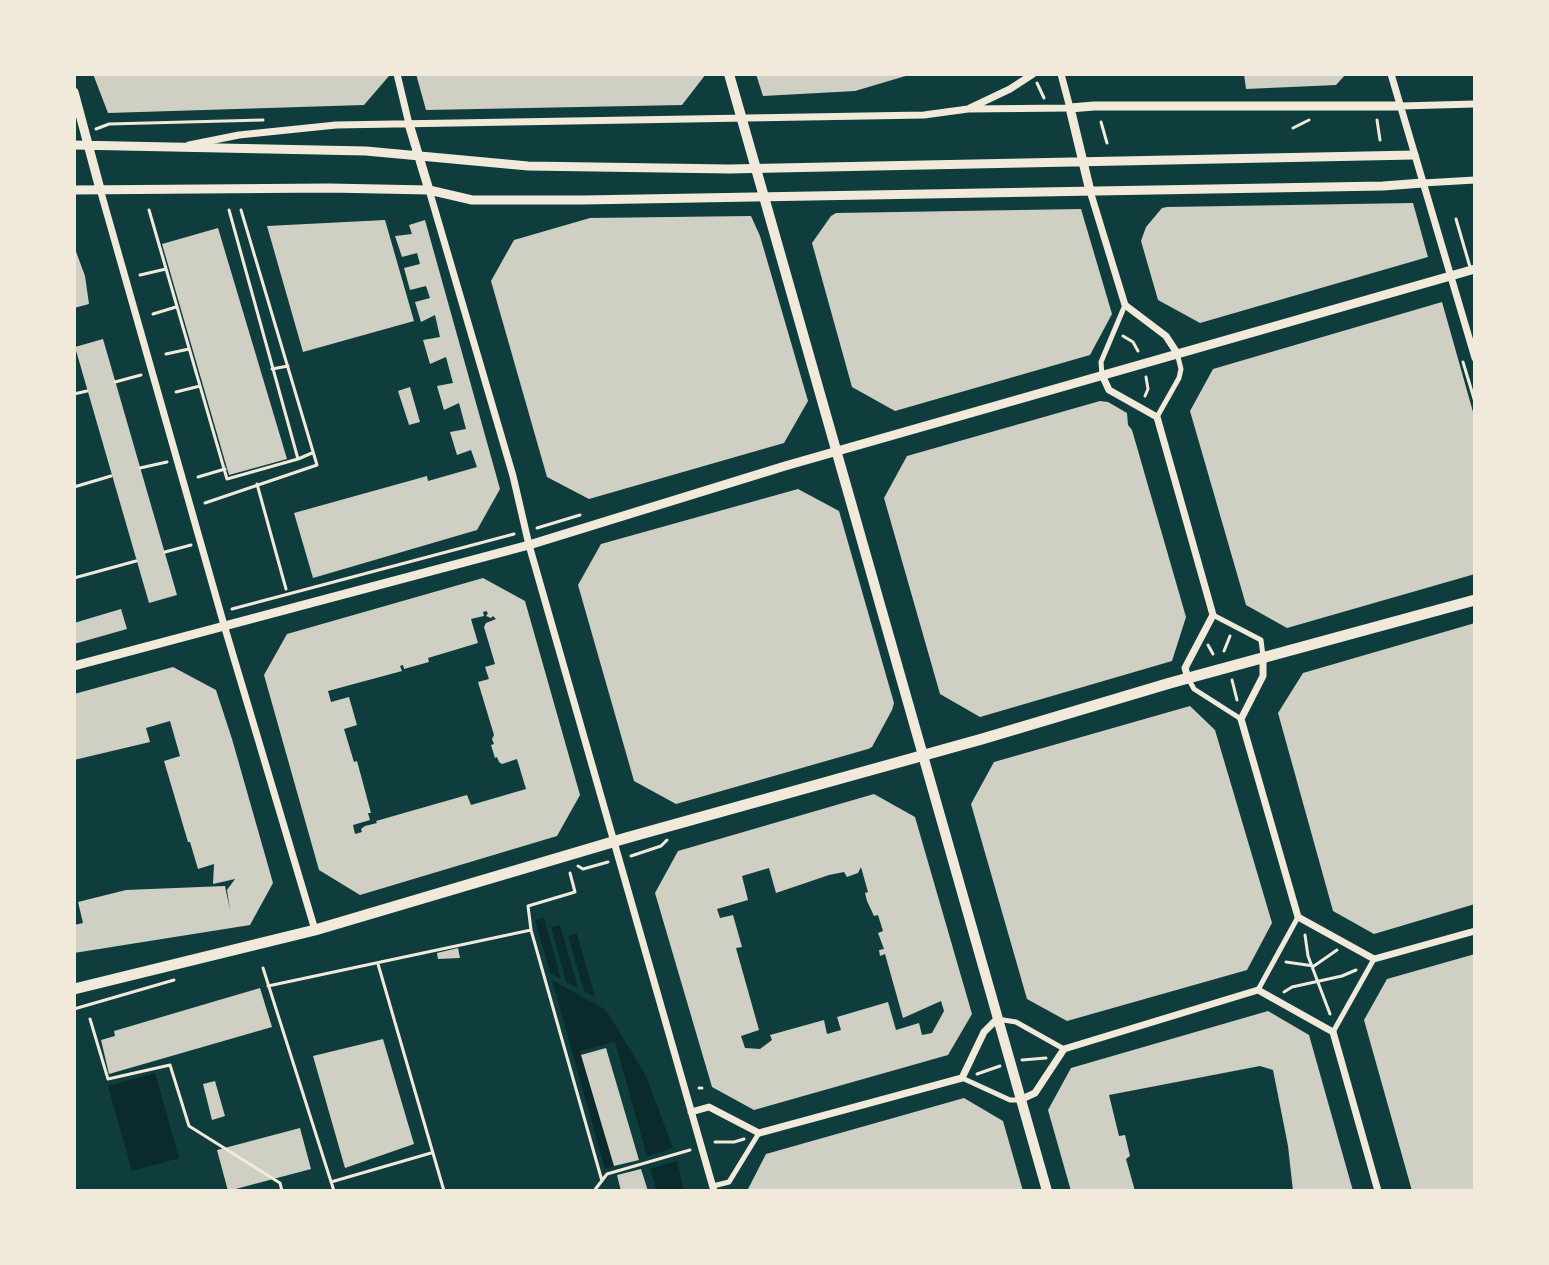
<!DOCTYPE html>
<html>
<head>
<meta charset="utf-8">
<style>
  body { margin:0 }
  #map { position:relative; width:1549px; height:1265px; overflow:hidden; background:#0f3d3e; font-family:"Archivo Narrow",sans-serif }
  canvas { display:block }
  .frame { position:absolute; inset:0; border:76px solid #f1e9da; pointer-events:none }
</style>
</head>
<body>
<div id="map">
<canvas width="1549" height="1265"></canvas>
<div class="frame"></div>
</div>
<script>
const c = document.querySelector('canvas').getContext('2d');
c.lineJoin = 'round';
function paint(path, color) {
  c.fillStyle = color;
  c.fill(path, 'evenodd');
}
function shape(rows) {
  const path = new Path2D();
  for (const r of rows) {
    path.moveTo(r[0], r[1]);
    for (let i = 2; i < r.length; i += 2) path.lineTo(r[i], r[i + 1]);
  }
  return path;
}
function trace(path, color, width, dash) {
  c.strokeStyle = color;
  c.lineWidth = width;
  c.lineCap = dash ? 'butt' : 'round';
  c.setLineDash(dash || []);
  c.stroke(path);
}
paint(shape([
  [544,918,561,979,550,973,535,920],
  [560,925,578,988,566,982,551,927],
  [577,934,595,997,584,991,568,936],
  [552,980,606,1010,646,1076,673,1148,647,1156,615,1042,580,1051,614,1166,605,1169],
  [155,1073,179,1158,132,1171,108,1086],
  [677,1161,684,1191,657,1191,650,1169]
]), '#0a2a2b');
paint(shape([
  [93,74,388,74,389,76,364,105,108,113],
  [416,74,706,74,682,105,426,110],
  [756,74,909,74,909,75,855,91,763,96],
  [1244,74,1346,74,1336,85,1246,89],
  [1413,203,1428,257,1200,323,1158,300,1141,241,1146,227,1162,208,1167,207],
  [1081,209,1112,314,1090,355,895,411,852,387,812,243,831,216,836,213],
  [751,216,760,236,808,401,784,443,589,499,547,477,491,281,514,240,590,218],
  [385,220,414,321,303,352,267,226],
  [425,220,500,489,477,530,313,578,294,513,427,476,428,481,477,467,471,450,457,455,450,432,466,429,459,403,444,410,437,386,453,383,446,357,430,364,423,340,440,337,435,315,421,322,415,302,430,298,426,286,410,290,404,268,420,264,417,253,402,257,395,236,412,234,409,225],
  [218,228,287,459,229,475,162,244],
  [74,246,85,276,89,304,74,308],
  [1442,302,1475,419,1475,574,1287,628,1246,605,1190,411,1213,369],
  [103,339,177,595,149,603,75,347],
  [410,387,420,422,409,425,398,391],
  [1100,401,1108,402,1127,413,1128,425,1132,430,1186,617,1172,661,980,717,940,694,884,498,907,456],
  [798,489,839,511,894,703,892,710,872,747,868,749,676,804,634,781,578,585,601,544],
  [483,578,525,601,580,795,557,836,360,895,319,870,264,675,287,634],
  [486,611,488,613,486,616,491,618,493,616,496,619,486,623,484,627,495,664,485,667,489,679,478,682,494,735,492,739,494,744,491,745,495,758,497,757,499,762,502,764,517,759,526,789,471,805,467,795,376,821,377,823,365,826,361,829,362,832,355,834,353,825,370,820,368,813,371,813,357,761,354,762,344,729,357,725,349,697,331,702,328,691,402,671,400,666,403,665,404,669,429,662,428,658,478,643,471,619,484,616,483,612],
  [121,609,127,629,74,644,74,623],
  [1475,623,1475,904,1374,934,1333,911,1278,713,1303,673],
  [173,667,216,690,232,739,273,883,250,925,74,953,74,925,83,923,78,902,126,890,225,886,230,910,227,890,235,879,213,884,214,864,198,869,190,842,188,842,164,761,180,756,170,721,146,728,150,742,74,760,74,694],
  [1190,706,1215,730,1272,923,1247,970,1067,1021,1027,999,971,804,994,762],
  [874,794,915,817,972,1014,948,1055,754,1110,712,1087,655,893,678,851],
  [861,867,868,892,865,893,867,901,874,916,878,915,883,931,878,933,884,949,879,950,880,956,885,954,903,1018,941,1001,944,1011,932,1033,922,1035,919,1023,896,1030,888,1002,837,1017,841,1030,827,1034,824,1020,770,1035,772,1040,760,1049,745,1048,741,1036,759,1030,736,948,742,947,733,915,720,918,717,909,748,900,742,876,769,868,776,893,829,875,844,872,847,877,858,873],
  [458,948,460,958,438,959,437,953],
  [1475,954,1475,1191,1412,1191,1364,1020,1387,979],
  [260,988,272,1027,109,1074,101,1040,115,1036,114,1031],
  [1268,1011,1309,1035,1353,1191,1293,1191,1288,1146,1273,1070,1260,1066,1109,1095,1119,1136,1125,1135,1130,1156,1126,1159,1135,1191,1071,1191,1048,1110,1071,1068],
  [383,1039,414,1144,345,1168,313,1056],
  [606,1048,639,1160,614,1166,581,1055],
  [215,1081,225,1116,212,1120,203,1084],
  [964,1098,1003,1121,1023,1191,747,1191,766,1154],
  [300,1128,311,1169,228,1191,217,1150],
  [641,1169,648,1191,621,1191,617,1175]
]), '#cfcfc3');
trace(shape([
  [1037,83,1044,98],
  [1377,120,1380,140],
  [1101,122,1107,143],
  [1293,128,1309,120],
  [96,129,109,124,263,120],
  [149,210,227,479,298,459,229,210],
  [140,275,166,269],
  [153,314,176,307],
  [1123,336,1133,342,1138,351],
  [166,354,189,349],
  [1463,362,1475,402],
  [272,369,288,366],
  [115,382,141,375],
  [176,392,200,386],
  [74,394,87,391],
  [1145,396,1148,389,1146,377],
  [298,459,312,453],
  [140,468,167,462],
  [198,477,225,469],
  [257,484,286,589],
  [74,487,111,476],
  [205,503,317,465,241,210],
  [537,528,580,515],
  [165,552,191,545],
  [74,578,136,561],
  [232,609,514,534],
  [1208,645,1213,654],
  [1224,651,1230,636],
  [1232,680,1237,700],
  [631,856,661,846,667,840],
  [578,866,583,869,608,862],
  [570,873,575,892,528,906,531,930,602,1181],
  [1305,935,1308,956,1330,1014],
  [1286,962,1314,966,1337,950],
  [378,964,444,1191],
  [263,968,334,1191],
  [268,986,531,930],
  [1284,992,1292,987,1342,976,1356,970],
  [74,1009,174,980],
  [90,1019,108,1079,170,1065,189,1126,280,1183,282,1191],
  [1022,1060,1046,1058],
  [977,1074,1000,1066],
  [699,1088,702,1088],
  [715,1142,734,1142,744,1139],
  [331,1182,431,1153],
  [594,1191,607,1174,690,1150]
]), '#f1e9da', 3);
trace(shape([
  [1456,219,1470,267]
]), '#f1e9da', 3);
trace(shape([
  [1102,375,1101,362,1125,305],
  [1157,417,1179,378,1181,369,1177,353],
  [1213,615,1261,640,1263,656],
  [1189,680,1194,689,1241,719],
  [1258,990,1298,917],
  [997,1019,1016,1022,1064,1049],
  [1333,1032,1374,959],
  [962,1078,1010,1100,1020,1100],
  [713,1186,729,1182,759,1133]
]), '#f1e9da', 5);
trace(shape([
  [397,74,409,124],
  [1391,74,1475,358],
  [1400,106,1475,104],
  [970,108,1010,89,1033,74],
  [189,145,239,135,336,125,924,115,968,109,1070,108,1061,74],
  [1423,183,1475,180],
  [100,189,224,625,315,930],
  [429,190,513,476,529,545,714,1191],
  [1090,191,1125,305,1166,336,1177,353],
  [1102,375,1109,390,1157,417,1213,615,1185,668,1188,678],
  [1263,657,1263,676,1241,719,1298,917,1374,959,1475,931],
  [1022,1099,1035,1093,1064,1049,1258,990,1333,1032,1378,1191],
  [691,1112,709,1107,759,1133,962,1078,984,1032,997,1019]
]), '#f1e9da', 7);
trace(shape([
  [74,92,100,189],
  [409,124,429,190],
  [74,145,366,151,528,166,729,169,1414,155],
  [74,190,329,188,429,190,472,200,583,200,1383,186,1423,183],
  [1090,191,1070,108,1094,106,1400,106],
  [74,666,529,545,785,466,1475,269]
]), '#f1e9da', 9);
trace(shape([
  [729,74,1047,1191]
]), '#f1e9da', 10);
trace(shape([
  [74,989,315,930,626,838,982,739,1170,683,1475,600]
]), '#f1e9da', 11);
</script>
</body>
</html>
